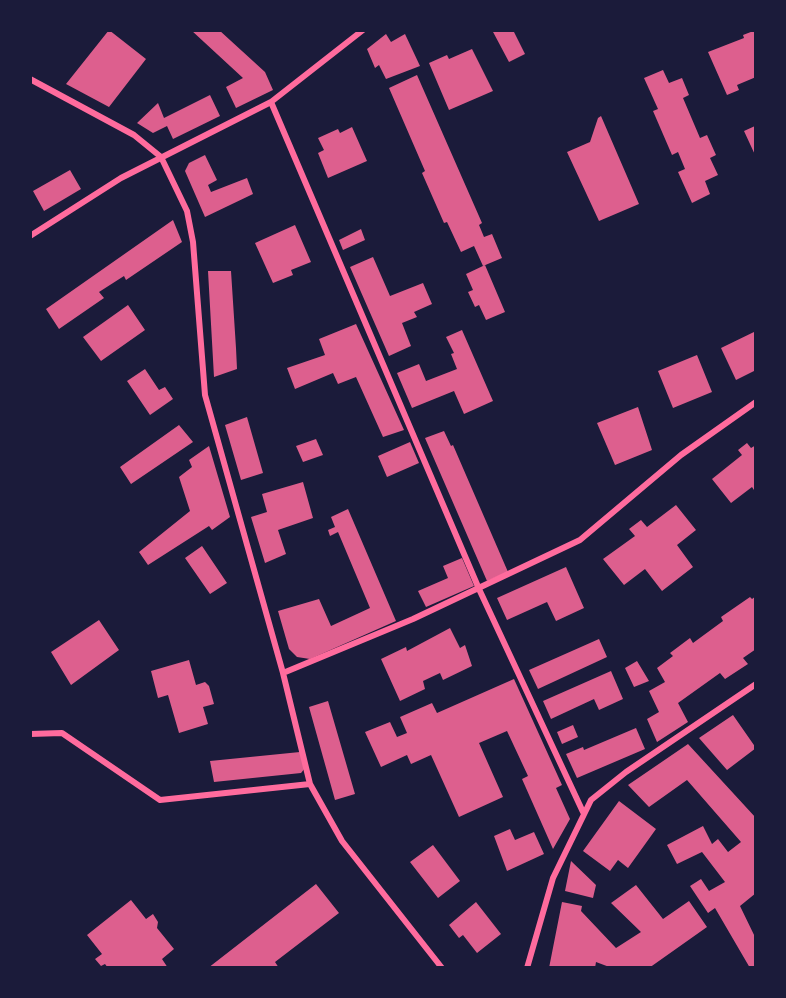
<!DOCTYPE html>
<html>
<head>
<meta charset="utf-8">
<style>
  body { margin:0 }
  #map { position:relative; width:786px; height:998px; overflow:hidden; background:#1b1b3a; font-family:"Space Grotesk",sans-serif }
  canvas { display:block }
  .frame { position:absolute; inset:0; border:32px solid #1b1b3a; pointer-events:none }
</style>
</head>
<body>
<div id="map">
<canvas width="786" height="998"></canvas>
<div class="frame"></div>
</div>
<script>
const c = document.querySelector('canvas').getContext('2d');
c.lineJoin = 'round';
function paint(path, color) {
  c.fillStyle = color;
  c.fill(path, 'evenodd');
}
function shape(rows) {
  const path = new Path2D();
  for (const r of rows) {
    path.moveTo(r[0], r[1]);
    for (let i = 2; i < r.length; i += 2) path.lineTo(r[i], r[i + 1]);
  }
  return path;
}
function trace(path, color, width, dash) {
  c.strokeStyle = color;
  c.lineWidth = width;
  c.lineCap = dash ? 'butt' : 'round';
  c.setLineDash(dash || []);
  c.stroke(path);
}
paint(shape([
  [109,30,146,59,109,107,66,84],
  [191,30,219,30,265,72,273,90,236,108,226,87,243,78],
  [492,30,513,30,525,54,509,62],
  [756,30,756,77,737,85,739,90,727,95,708,52,744,38,743,35],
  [386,34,391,42,405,34,420,66,386,79,379,65,375,68,367,49],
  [472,49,493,91,449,110,429,63,447,55,449,59],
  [663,70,669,83,682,78,689,95,683,98,700,138,707,135,716,155,710,158,718,175,705,181,710,194,692,203,678,172,685,169,678,152,672,155,653,111,658,109,644,78],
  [417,75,482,223,479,225,484,237,492,234,502,258,483,266,474,246,461,252,447,222,444,223,422,173,425,171,389,88],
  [210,95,220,116,173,139,167,126,153,133,137,123,158,103,164,118],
  [601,116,639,204,599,221,567,152,590,142,598,118],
  [755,126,756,127,756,157,744,131],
  [352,127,367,161,328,178,318,153,324,150,318,138,338,129,340,133],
  [205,155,217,180,208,185,211,192,247,178,253,194,205,217,185,171,189,163],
  [70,170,81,189,44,211,33,191],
  [173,220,182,242,126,280,124,276,99,292,104,298,59,329,46,309],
  [295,225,311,262,291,270,293,275,273,283,255,243],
  [361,229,365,240,343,250,339,240],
  [373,257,390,296,423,283,432,304,414,312,417,317,402,323,411,346,389,356,350,267],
  [485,265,505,312,486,320,479,305,475,307,468,292,473,290,466,274],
  [208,271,231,271,236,348,237,369,214,377],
  [128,305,145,330,101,361,83,337],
  [356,324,404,430,383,437,356,377,338,384,333,373,295,389,287,368,325,355,319,339],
  [462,330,493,401,464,414,454,391,412,408,397,373,419,364,426,381,457,369,451,354,454,353,446,337],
  [756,331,756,370,736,380,721,348],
  [697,355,712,392,673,408,658,371],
  [145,369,159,390,165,387,173,399,150,415,127,381],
  [638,407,652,450,615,465,597,423],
  [247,417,263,473,241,480,225,425],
  [179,425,193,442,131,484,120,467],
  [444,431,451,446,453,445,508,572,487,581,425,438],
  [316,439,323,455,303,462,296,446],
  [410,442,419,463,387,477,378,456],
  [747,443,751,448,756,445,756,493,752,487,731,503,712,479,742,455,738,450],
  [209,446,230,517,212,530,209,526,148,565,139,552,190,511,179,477,192,467,189,460],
  [303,482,313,518,278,530,286,554,265,563,251,517,267,512,262,494],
  [676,505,696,530,677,545,693,567,662,591,645,569,624,585,603,559,635,536,629,529,641,520,647,527],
  [348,509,396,621,310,659,297,657,289,649,278,611,319,599,331,626,370,608,338,532,330,536,328,530,335,527,331,517],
  [202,546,227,583,210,594,185,558],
  [462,558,474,586,426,607,418,591,448,578,443,566],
  [566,567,584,608,556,621,547,602,507,620,497,598],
  [756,596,756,649,743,658,748,664,725,679,720,673,678,703,688,722,657,742,647,719,659,712,649,691,665,682,657,668,673,656,670,653,690,638,693,643,723,621,721,617,750,597,752,599],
  [99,620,119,650,71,685,51,652],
  [450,628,460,648,465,645,472,666,443,680,440,673,423,681,425,689,400,701,381,659,406,647,407,651],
  [599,639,607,657,538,689,529,670],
  [189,660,196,685,205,682,209,686,214,704,203,707,208,724,179,733,168,695,158,698,151,671],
  [637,661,649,681,634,687,625,668],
  [611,671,623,699,599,710,594,699,551,719,543,701],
  [514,679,562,785,556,788,570,819,553,849,522,779,528,776,507,731,479,743,503,797,459,817,431,755,411,764,407,755,381,767,365,732,390,722,397,737,407,733,400,717,432,703,437,713],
  [328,701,355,794,335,800,309,707],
  [733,715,756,748,727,770,699,738],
  [573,725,578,737,562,744,557,732],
  [636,728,645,749,577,778,566,754,583,747,584,750],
  [688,744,756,818,756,893,740,906,756,939,756,968,750,968,715,908,708,913,690,886,701,879,709,891,725,882,702,852,677,864,667,845,703,826,712,844,718,839,728,852,741,842,687,780,649,807,628,785],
  [300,752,305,768,301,773,214,782,210,761],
  [619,801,656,829,628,868,618,860,610,871,583,851],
  [510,829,515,840,534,832,544,854,507,871,494,836],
  [433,845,460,881,438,898,410,862],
  [571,861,596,885,593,898,565,891],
  [316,884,339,913,275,962,279,968,208,968],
  [636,885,663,919,689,901,707,927,649,968,612,968,596,962,595,968,549,968,562,902,582,906,581,911,616,948,641,932,611,903],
  [131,900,146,919,153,914,158,922,157,928,174,949,162,959,168,968,108,968,105,964,101,966,95,959,102,954,87,935],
  [476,902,501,934,477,953,463,935,459,938,449,925]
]), '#dd5f8e');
trace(shape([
  [30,79,134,135,161,157,187,211,193,242,205,395,283,673,310,784,342,841,442,968],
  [271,102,479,589,583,812],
  [30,236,121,178,271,102,363,30],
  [283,673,413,619,580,540,681,455,756,402],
  [30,734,62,733,160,800,310,784],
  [527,968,553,878,591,800,626,772,756,684]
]), '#ff6b9d', 6);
</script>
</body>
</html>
